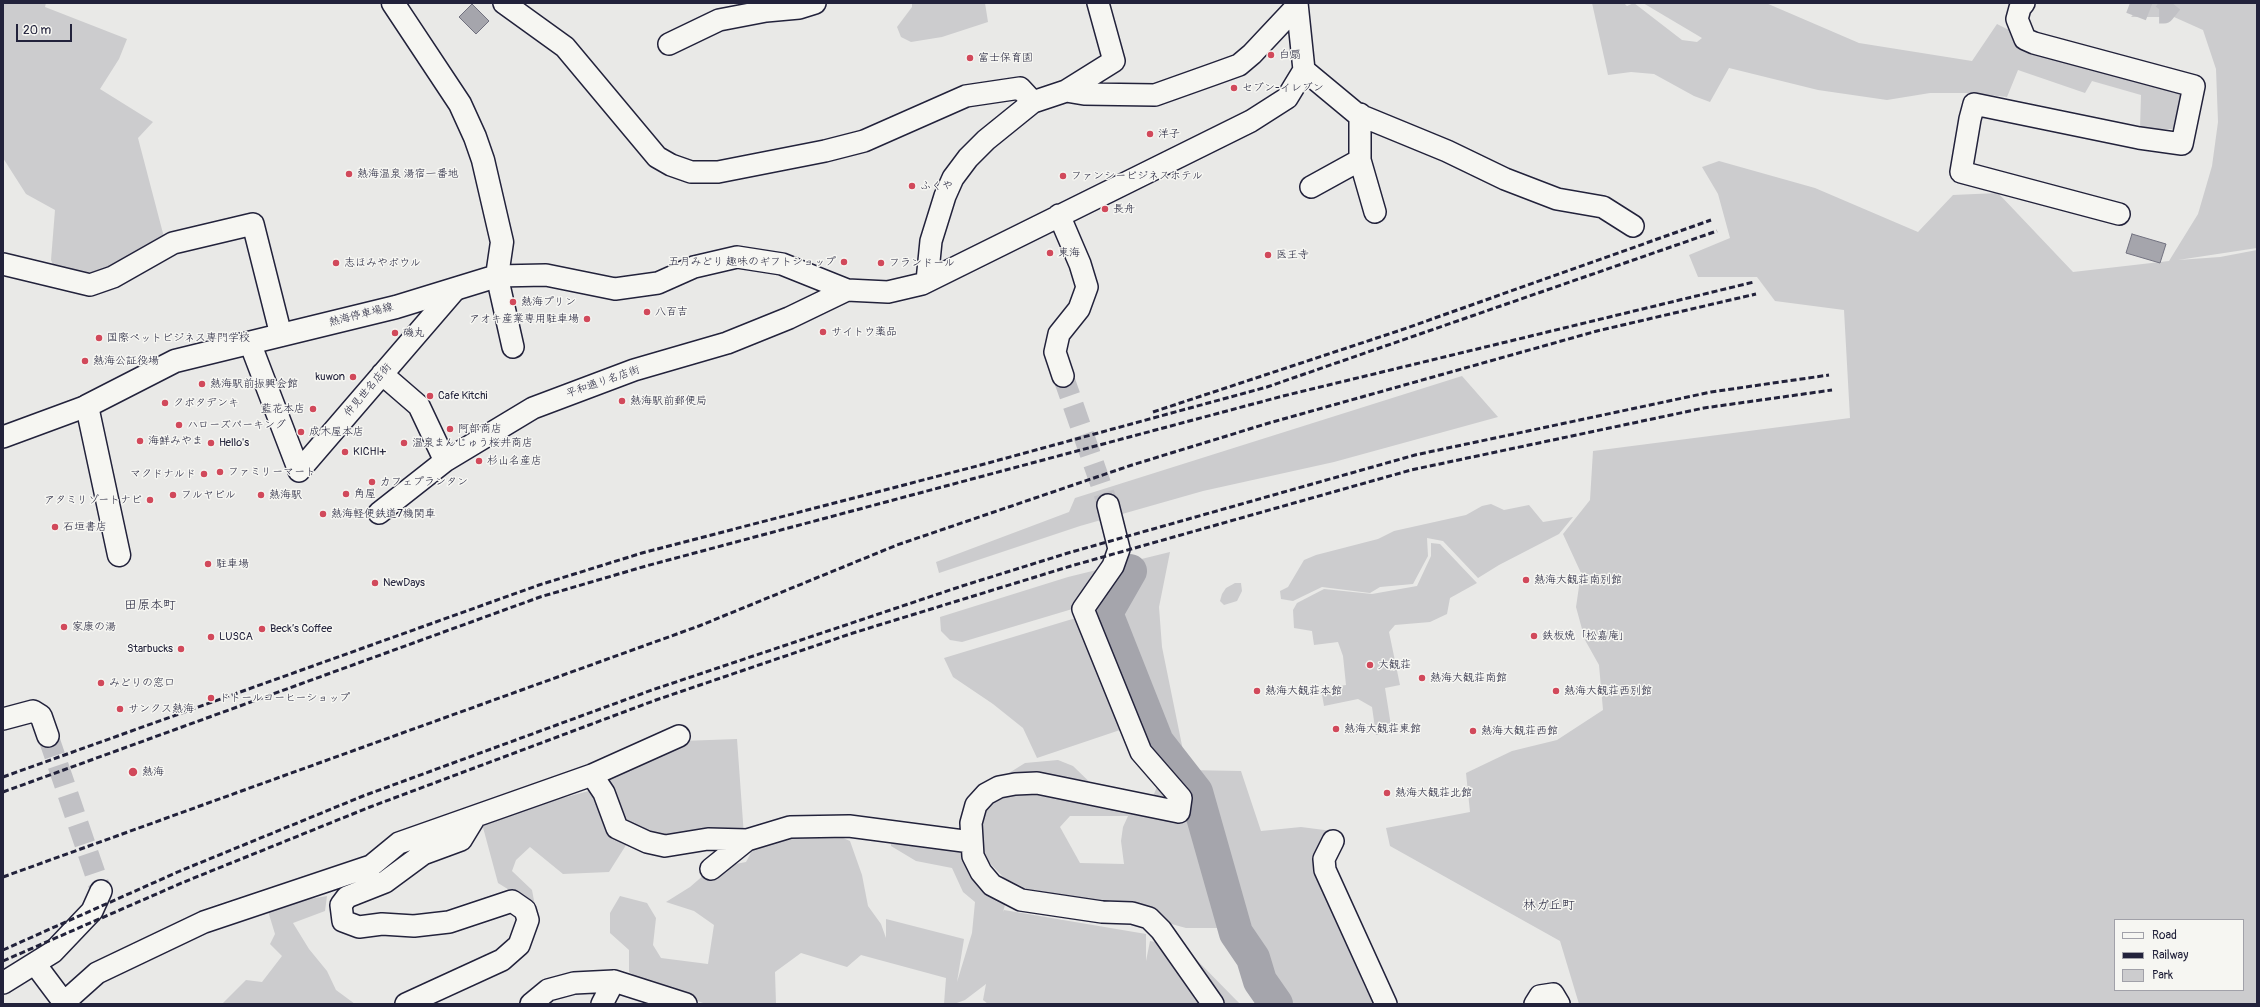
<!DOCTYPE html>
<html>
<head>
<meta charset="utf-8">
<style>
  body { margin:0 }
  #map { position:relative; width:2260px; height:1007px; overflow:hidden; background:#e9e9e7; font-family:Pangolin,sans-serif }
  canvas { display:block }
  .frame { position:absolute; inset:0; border:4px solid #22223b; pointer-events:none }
  .legend { position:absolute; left:2114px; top:919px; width:130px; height:72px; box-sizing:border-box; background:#f6f6f2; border:1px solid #a1a1a9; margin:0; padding:5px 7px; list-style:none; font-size:12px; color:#22223b }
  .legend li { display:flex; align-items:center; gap:8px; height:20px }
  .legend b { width:20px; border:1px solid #a1a1a9 }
  .scale { position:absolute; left:16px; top:24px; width:56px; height:18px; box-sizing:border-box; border:2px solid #22223b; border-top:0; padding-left:5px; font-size:12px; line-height:14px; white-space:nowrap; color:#22223b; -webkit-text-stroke:3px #f6f6f2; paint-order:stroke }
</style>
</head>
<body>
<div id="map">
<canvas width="2260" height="1007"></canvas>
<div class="frame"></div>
<ul class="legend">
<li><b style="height:5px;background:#f6f6f2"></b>Road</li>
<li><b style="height:5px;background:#22223b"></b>Railway</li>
<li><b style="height:11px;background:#ccccce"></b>Park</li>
</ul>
<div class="scale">20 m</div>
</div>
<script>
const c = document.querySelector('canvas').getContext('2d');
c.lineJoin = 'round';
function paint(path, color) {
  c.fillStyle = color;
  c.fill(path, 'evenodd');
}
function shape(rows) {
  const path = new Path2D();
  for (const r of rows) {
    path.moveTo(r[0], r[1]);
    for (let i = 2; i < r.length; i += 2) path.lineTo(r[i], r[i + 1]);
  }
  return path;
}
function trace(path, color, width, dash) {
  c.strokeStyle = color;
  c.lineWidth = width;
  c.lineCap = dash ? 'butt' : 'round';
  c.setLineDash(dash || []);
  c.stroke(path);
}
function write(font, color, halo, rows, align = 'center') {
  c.font = font + ' Pangolin,"Klee One",sans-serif';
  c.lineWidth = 3;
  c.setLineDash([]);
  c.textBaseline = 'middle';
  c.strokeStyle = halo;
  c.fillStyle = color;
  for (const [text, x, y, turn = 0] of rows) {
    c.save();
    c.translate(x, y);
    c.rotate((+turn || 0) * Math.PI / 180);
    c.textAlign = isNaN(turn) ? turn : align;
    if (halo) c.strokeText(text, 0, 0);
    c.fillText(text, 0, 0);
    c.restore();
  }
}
paint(shape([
  [3,3,46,3,45,7,127,39,119,59,100,89,153,122,138,138,165,241,101,276,55,269,51,260,55,210,26,194,3,158],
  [912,3,985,3,988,22,942,37,911,42,901,37,897,27,912,7],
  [1592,3,1624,3,1627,6,1634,3,1682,40,1697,42,1702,38,1643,3,1766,3,1859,43,1972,61,1997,24,2007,29,2198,92,2178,129,2140,129,2141,95,2092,81,2085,93,2018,70,2007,97,1970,93,1930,93,1887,100,1818,90,1729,68,1710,102,1694,96,1654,74,1631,72,1608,75],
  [2143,3,2257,3,2257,248,2178,260,2220,257,2257,250,2257,1004,1579,1004,1560,941,1390,846,1386,828,1470,812,1466,773,1512,751,1557,740,1603,710,1599,665,1585,640,1576,607,1581,573,1563,534,1590,500,1593,451,1850,418,1844,310,1775,301,1757,277,1698,277,1689,255,1730,238,1718,194,1702,167,1719,161,1815,188,1918,232,1953,195,1998,193,2073,272,2169,261,2198,214,2212,166,2218,122,2216,69,2203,30,2174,17,2131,17],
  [2115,920,2243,920,2243,990,2115,990],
  [1462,376,1498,417,1334,462,1203,491,1080,526,939,573,936,562,1069,512,1075,498],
  [1491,504,1504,510,1529,505,1543,522,1573,517,1559,534,1499,565,1478,578,1443,541,1427,538,1428,556,1413,584,1380,587,1370,593,1322,587,1293,601,1281,599,1280,591,1288,587,1304,560,1316,555,1378,539,1394,531,1466,515,1482,506],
  [1431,543,1440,544,1477,583,1450,598,1447,614,1430,622,1395,625,1389,632,1400,685,1385,688,1392,732,1376,735,1372,707,1358,699,1324,706,1321,689,1346,685,1343,656,1338,642,1314,645,1312,631,1294,628,1293,610,1297,603,1324,589,1372,594,1417,586,1431,556],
  [1170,552,1159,607,1162,647,1187,770,1241,771,1261,831,1301,827,1340,832,1325,856,1349,946,1364,985,1374,1004,1265,1004,1258,957,1253,958,1222,875,1204,845,1211,861,1232,928,1186,928,1164,922,1144,909,1027,889,1004,878,985,858,978,827,994,790,1009,773,1025,763,1058,760,1073,766,1105,797,1152,799,1159,782,1079,607,962,642,950,640,941,631,940,617,1068,577],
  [1070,816,1128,816,1123,827,1121,841,1124,864,1080,863,1060,827],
  [1235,583,1241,583,1242,591,1237,601,1224,605,1220,601,1222,594,1226,588],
  [1079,617,1123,729,1037,758,1023,728,993,704,953,677,944,658],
  [737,739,744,836,665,846,617,828,596,781,682,741],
  [596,789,628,842,609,872,563,874,530,847,516,860,512,871,532,890,535,906,498,883,481,820],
  [787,834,834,834,850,841,862,875,868,906,881,924,886,938,886,919,964,939,957,982,972,933,975,902,963,892,952,868,916,861,891,846,891,837,967,849,998,898,1005,905,1003,912,1004,910,1146,934,1146,961,1150,941,1184,947,1240,1004,988,1004,983,1000,986,984,965,1000,954,1004,944,1004,946,978,861,955,847,967,801,953,775,972,776,1004,706,1004,648,984,629,972,629,950,610,933,610,913,620,896,647,903,656,918,653,945,661,958,708,964,714,925,694,911,666,902,690,887,705,874,725,866,746,862,756,843],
  [327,896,325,911,293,923,309,949,327,971,336,990,355,1004,222,1004,246,980,262,982,282,956,270,944,275,934,268,911,274,905]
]), '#ccccce');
const water = shape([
  [472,4,489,21,476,34,459,17,472,4],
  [2132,234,2166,244,2160,263,2126,253,2132,234]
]);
paint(water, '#a5a5ac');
trace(water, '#71717f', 1);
trace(shape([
  [1130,571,1106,613,1157,742,1196,792,1236,933,1253,958,1260,981,1276,1004]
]), '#a5a5ac', 34);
trace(shape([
  [2130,3,2156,13,2164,13,2172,3],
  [1063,376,1108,505],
  [48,736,101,891]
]), '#c1c1c5', 21, [21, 10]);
const minor = shape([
  [504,3,565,47,657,157,671,165,691,172,718,172,825,151,864,141,966,96,1020,88,1033,102,1066,91,1114,61,1098,3],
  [2024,3,2020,8,2017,19,2025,39,2034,43,2194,86,2182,144,2139,138,1974,104,1970,119,1961,172,2119,214],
  [669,44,719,20,766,11,799,8,815,3],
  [1304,70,1357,114,1447,151,1505,179,1557,199,1603,207,1633,226],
  [1066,91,1084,94,1155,95,1214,74,1239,65,1252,54,1297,6],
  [1360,160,1375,212],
  [1311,187,1360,160,1360,114],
  [1059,215,1080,264,1087,287,1079,309,1059,334,1055,352,1063,376],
  [3,264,90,285,113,277,173,243,253,224,281,335],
  [927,281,931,241,945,196,953,178,968,158,986,140,1033,102],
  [250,343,299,471,454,291],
  [513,347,497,276,546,275,615,289,658,283,694,267,737,257,782,264,847,290,888,292,922,284,1251,121,1287,98,1304,70,1297,3],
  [382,374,419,406,445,461],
  [3,437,87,406],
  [1108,505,1119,549,1113,566,1083,609,1141,752,1181,798,1179,812,1037,783,1015,784,999,787,986,794,976,805,971,823,973,856,981,872,992,885,1021,900,1102,912,1132,913,1149,918,1161,930,1213,1004],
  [379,513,445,461,533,408,634,370,727,343,789,318,847,290],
  [3,719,33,711,41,716,48,736],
  [592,775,604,793,617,828,647,842,665,846,708,839,747,840,711,869],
  [747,840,790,827,849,826,971,842],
  [1333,841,1324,859,1325,870,1386,1004],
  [35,964,62,1000,69,998,97,973,204,922,371,866,399,843,592,775,679,736],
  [3,983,53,952,92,911,101,891],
  [406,1004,502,960,519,945,528,920,525,910,512,901,449,922,414,926,382,924,359,927,343,921,341,905,347,897,385,882,423,854,461,840,475,817],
  [531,1004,548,990,574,983,614,981,686,1004],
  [602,1004,614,981],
  [1535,1004,1540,996,1553,994,1559,1004]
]);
const major = shape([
  [119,555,87,406,175,361,396,307,497,276,502,242,483,160,475,137,460,104,393,3]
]);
trace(minor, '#22223b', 24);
trace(major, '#22223b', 25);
trace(minor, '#f6f6f2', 21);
trace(major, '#f6f6f2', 22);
trace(shape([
  [1153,412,1401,330,1711,220],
  [3,777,539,585,642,553,977,466,1267,387,1717,231],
  [3,792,540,597,646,566,1283,396,1754,282],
  [3,877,699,626,897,545,1132,465,1269,423,1597,331,1756,294],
  [3,950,180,871,363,796,652,690,962,586,1068,553,1415,455,1711,392,1829,375],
  [3,961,184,882,370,807,656,700,853,633,967,598,1071,566,1411,470,1704,408,1832,390]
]), '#22223b', 3, [6, 3]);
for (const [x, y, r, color] of [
  [1271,55,4,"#d1495b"],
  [970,58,4,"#d1495b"],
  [1234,88,4,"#d1495b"],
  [1150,134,4,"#d1495b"],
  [349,174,4,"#d1495b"],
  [1063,176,4,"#d1495b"],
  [912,186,4,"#d1495b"],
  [1105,209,4,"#d1495b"],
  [1050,253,4,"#d1495b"],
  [1268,255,4,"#d1495b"],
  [844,262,4,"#d1495b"],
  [336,263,4,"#d1495b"],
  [881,263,4,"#d1495b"],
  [513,302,4,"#d1495b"],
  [647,312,4,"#d1495b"],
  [587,319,4,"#d1495b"],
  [823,332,4,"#d1495b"],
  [395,333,4,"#d1495b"],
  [99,338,4,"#d1495b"],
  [85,361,4,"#d1495b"],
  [353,377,4,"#d1495b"],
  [202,384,4,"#d1495b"],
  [430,396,4,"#d1495b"],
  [622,401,4,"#d1495b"],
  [165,403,4,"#d1495b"],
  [313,409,4,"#d1495b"],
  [179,425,4,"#d1495b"],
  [450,429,4,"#d1495b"],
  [301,432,4,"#d1495b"],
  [140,441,4,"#d1495b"],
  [211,443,4,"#d1495b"],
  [404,443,4,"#d1495b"],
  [345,452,4,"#d1495b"],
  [479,461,4,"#d1495b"],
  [220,472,4,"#d1495b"],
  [204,474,4,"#d1495b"],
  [372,482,4,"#d1495b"],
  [346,494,4,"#d1495b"],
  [173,495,4,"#d1495b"],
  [261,495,4,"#d1495b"],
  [150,500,4,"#d1495b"],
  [323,514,4,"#d1495b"],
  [55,527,4,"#d1495b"],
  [208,564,4,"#d1495b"],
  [1526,580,4,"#d1495b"],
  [375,583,4,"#d1495b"],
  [64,627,4,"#d1495b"],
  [262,629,4,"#d1495b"],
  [1534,636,4,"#d1495b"],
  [211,637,4,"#d1495b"],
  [181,649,4,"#d1495b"],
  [1370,665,4,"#d1495b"],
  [1422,678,4,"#d1495b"],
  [101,683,4,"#d1495b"],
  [1257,691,4,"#d1495b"],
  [1556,691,4,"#d1495b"],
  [211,698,4,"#d1495b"],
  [120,709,4,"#d1495b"],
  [1336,729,4,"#d1495b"],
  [1473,731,4,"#d1495b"],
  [133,772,5,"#d1495b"],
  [1387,793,4,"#d1495b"]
]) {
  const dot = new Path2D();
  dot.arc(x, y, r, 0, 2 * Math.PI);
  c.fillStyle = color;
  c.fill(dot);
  trace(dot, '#f6f6f2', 1.5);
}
write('11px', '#22223b', '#f6f6f2', [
  ["白扇",1279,55],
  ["富士保育園",978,58],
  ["セブン-イレブン",1242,88],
  ["洋子",1158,134],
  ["熱海温泉 湯宿一番地",357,174],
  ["ファンシービジネスホテル",1071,176],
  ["ふくや",920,186],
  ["長舟",1113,209],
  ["東海",1058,253],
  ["医王寺",1276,255],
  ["五月みどり 趣味のギフトショップ",836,262,"right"],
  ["志ほみやボウル",344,263],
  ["フランドール",889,263],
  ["熱海プリン",521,302],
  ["八百吉",655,312],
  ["アオキ産業専用駐車場",579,319,"right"],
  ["サイトウ薬品",831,332],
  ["磯丸",403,333],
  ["国際ペットビジネス専門学校",107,338],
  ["熱海公証役場",93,361],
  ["kuwon",345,377,"right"],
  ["熱海駅前振興会館",210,384],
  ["Cafe Kitchi",438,396],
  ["熱海駅前郵便局",630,401],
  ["クボタデンキ",173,403],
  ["藍花本店",305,409,"right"],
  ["ハローズパーキング",187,425],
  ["阿部商店",458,429],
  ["成木屋本店",309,432],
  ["海鮮みやま",148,441],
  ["Hello's",219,443],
  ["温泉まんじゅう桜井商店",412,443],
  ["KICHI+",353,452],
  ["杉山名産店",487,461],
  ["ファミリーマート",228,472],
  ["マクドナルド",196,474,"right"],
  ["カフェプランタン",380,482],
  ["角屋",354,494],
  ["フルヤビル",181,495],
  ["熱海駅",269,495],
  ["アタミリゾートナビ",142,500,"right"],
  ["熱海軽便鉄道7機関車",331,514],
  ["石垣書店",63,527],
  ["駐車場",216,564],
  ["熱海大観荘南別館",1534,580],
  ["NewDays",383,583],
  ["家康の湯",72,627],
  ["Beck’s Coffee",270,629],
  ["鉄板焼「松嘉庵」",1542,636],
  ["LUSCA",219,637],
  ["Starbucks",173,649,"right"],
  ["大観荘",1378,665],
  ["熱海大観荘南館",1430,678],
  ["みどりの窓口",109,683],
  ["熱海大観荘本館",1265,691],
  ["熱海大観荘西別館",1564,691],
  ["ドトールコーヒーショップ",219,698],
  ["サンクス熱海",128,709],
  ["熱海大観荘東館",1344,729],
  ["熱海大観荘西館",1481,731],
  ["熱海",142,772],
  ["熱海大観荘北館",1395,793]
], 'left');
write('11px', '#22223b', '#f6f6f2', [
  ["熱海停車場線",361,315,-14],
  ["平和通り名店街",603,382,-19],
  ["仲見世名店街",368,390,-49]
]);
write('13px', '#22223b', '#f6f6f2', [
  ["田原本町",150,606],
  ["林ガ丘町",1549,906]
]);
</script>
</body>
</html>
